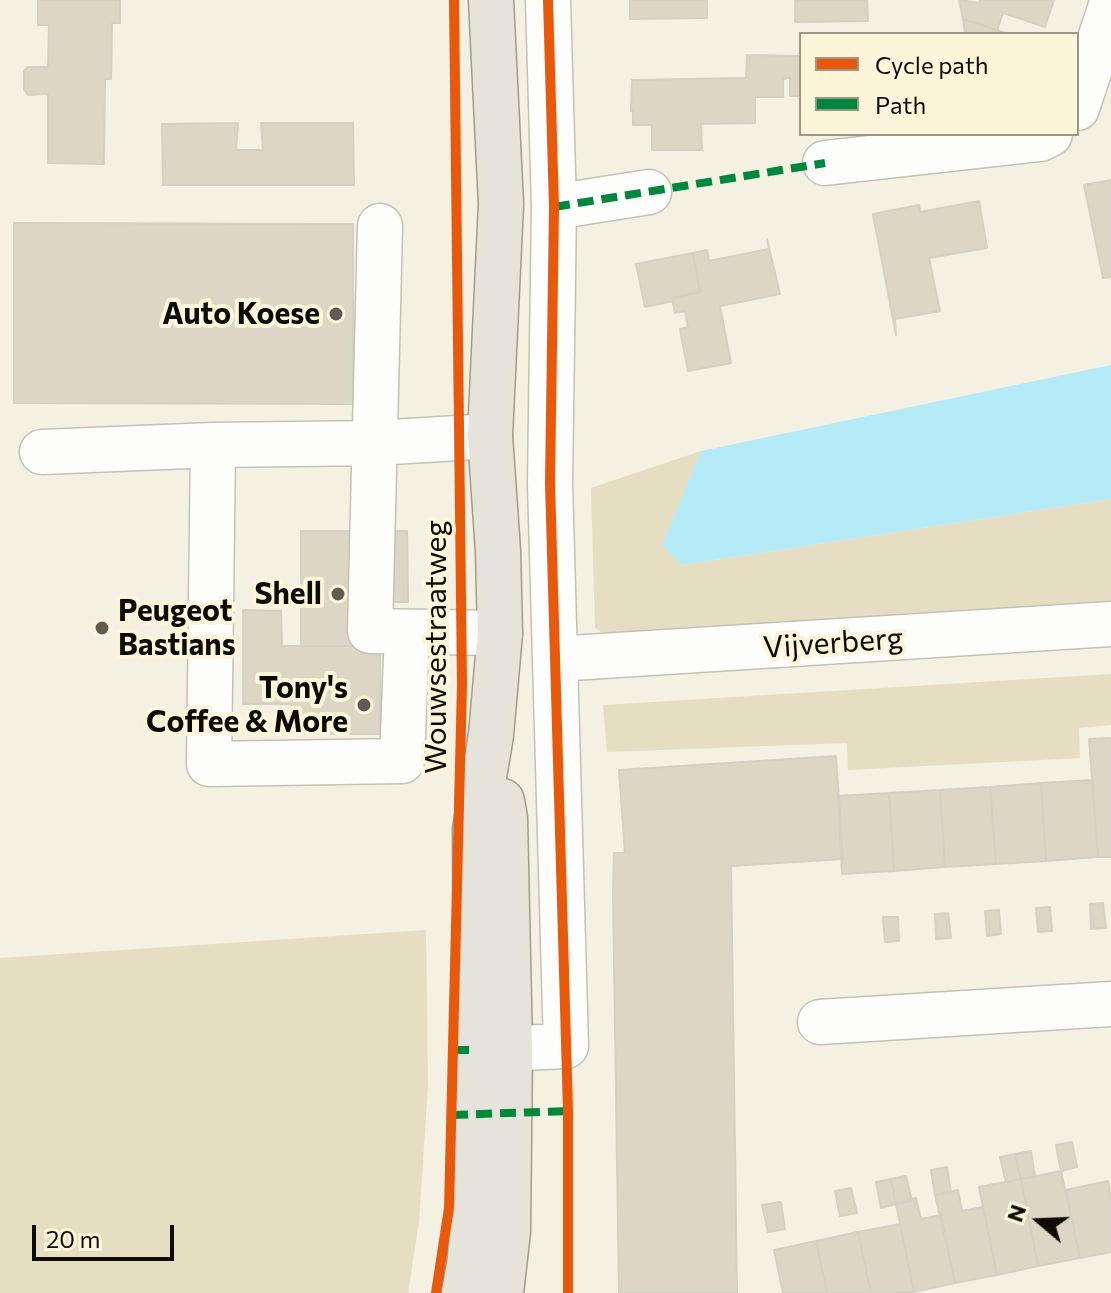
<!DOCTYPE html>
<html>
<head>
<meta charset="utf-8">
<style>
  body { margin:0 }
  #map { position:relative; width:1111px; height:1293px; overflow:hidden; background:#f4f0e2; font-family:Commissioner,sans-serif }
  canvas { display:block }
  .legend { position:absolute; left:799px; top:32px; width:280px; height:104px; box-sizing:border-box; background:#fcf5da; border:2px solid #9d9784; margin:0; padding:10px 14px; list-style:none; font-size:24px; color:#0e0b04 }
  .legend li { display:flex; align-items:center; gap:16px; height:40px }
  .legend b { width:40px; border:2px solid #9d9784 }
  .north { position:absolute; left:999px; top:1181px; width:80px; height:80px; -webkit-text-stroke:6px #fcf5da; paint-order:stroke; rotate:289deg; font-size:22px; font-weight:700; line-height:32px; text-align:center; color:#0e0b04 }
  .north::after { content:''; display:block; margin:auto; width:28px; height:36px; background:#0e0b04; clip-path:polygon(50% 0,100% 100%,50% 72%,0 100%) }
  .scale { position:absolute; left:32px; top:1225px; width:142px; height:36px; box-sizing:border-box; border:4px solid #0e0b04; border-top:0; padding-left:10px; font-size:24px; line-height:28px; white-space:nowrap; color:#0e0b04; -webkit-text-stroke:6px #fcf5da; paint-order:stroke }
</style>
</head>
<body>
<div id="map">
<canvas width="1111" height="1293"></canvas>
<ul class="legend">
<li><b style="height:10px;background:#e8590c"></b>Cycle path</li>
<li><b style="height:10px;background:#00873e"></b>Path</li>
</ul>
<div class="north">N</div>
<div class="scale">20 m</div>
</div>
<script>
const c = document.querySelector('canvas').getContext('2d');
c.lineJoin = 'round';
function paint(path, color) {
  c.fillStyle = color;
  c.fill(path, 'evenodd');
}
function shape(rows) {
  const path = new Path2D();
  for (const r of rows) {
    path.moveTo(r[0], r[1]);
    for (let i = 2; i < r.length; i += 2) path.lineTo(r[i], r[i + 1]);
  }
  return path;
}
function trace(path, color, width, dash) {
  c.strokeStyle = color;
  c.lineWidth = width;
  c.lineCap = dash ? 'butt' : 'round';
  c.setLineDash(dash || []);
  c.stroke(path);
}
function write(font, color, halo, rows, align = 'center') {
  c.font = font + ' Commissioner,sans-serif';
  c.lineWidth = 8;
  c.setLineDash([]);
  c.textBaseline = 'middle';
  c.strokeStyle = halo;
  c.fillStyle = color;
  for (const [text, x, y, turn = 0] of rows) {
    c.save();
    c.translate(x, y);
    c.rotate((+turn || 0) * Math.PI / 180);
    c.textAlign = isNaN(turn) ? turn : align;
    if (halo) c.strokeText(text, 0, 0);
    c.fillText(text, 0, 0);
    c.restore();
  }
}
paint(shape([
  [701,451,663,544,682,565,1111,499,1111,607,612,639,595,628,591,488],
  [1111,674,1111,725,1079,728,1080,758,848,770,847,743,607,752,603,705],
  [426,930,428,1086,419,1222,408,1293,0,1293,0,958]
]), '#e6dec2');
paint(shape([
  [1111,365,1111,499,682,565,662,545,701,451]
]), '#b4ebf6');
const building = shape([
  [38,0,120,0,120,23,112,23,111,79,105,79,104,164,48,163,48,94,28,95,24,90,24,71,28,67,48,67,49,25,38,25,38,0],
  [630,0,707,0,707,18,630,19,630,0],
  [795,0,867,0,868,21,795,22,795,0],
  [959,0,979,3,980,0,1054,0,1045,27,1003,13,997,30,963,19,959,0],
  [963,19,997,30,1008,34,960,34,965,33,963,19],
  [747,55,801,56,801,96,790,96,790,78,783,79,783,97,755,97,755,123,701,124,702,150,652,150,652,125,633,125,633,111,631,111,632,80,746,78,747,55],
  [238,123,236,150,263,150,261,123,353,123,354,185,163,185,162,124,238,123],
  [1111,180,1111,277,1103,278,1084,185,1111,180],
  [979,201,987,248,929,258,940,311,895,319,896,335,873,214,919,205,920,212,979,201],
  [14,223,353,224,353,404,14,403,14,223],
  [767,239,780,294,720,306,731,363,688,371,680,329,688,327,685,311,675,313,672,298,700,292,693,253,707,250,709,261,769,249,767,239],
  [693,253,700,292,672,298,674,301,645,307,636,264,693,253],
  [301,531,407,531,408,602,382,602,382,646,301,646,301,531],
  [243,610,281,611,282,646,380,646,380,734,292,734,291,704,243,704,243,610],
  [1111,738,1111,857,1098,857,1089,739,1111,738],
  [836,756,843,859,731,866,737,1293,619,1293,613,892,614,853,625,853,619,770,836,756],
  [1092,780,1098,857,1046,861,1041,783,1092,780],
  [1041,783,1046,861,996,864,990,787,1041,783],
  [990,787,996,864,945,867,940,790,990,787],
  [940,790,945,867,894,871,889,793,940,790],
  [889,793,894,871,842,874,838,796,889,793],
  [1103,903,1106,928,1091,929,1090,904,1103,903],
  [1050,907,1052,931,1038,932,1036,908,1050,907],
  [999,910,1001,934,987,936,985,911,999,910],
  [948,913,951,938,936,939,935,914,948,913],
  [883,917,898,917,899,941,885,942,883,917],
  [1072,1142,1077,1167,1061,1171,1056,1145,1072,1142],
  [1031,1151,1035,1177,1021,1179,1015,1154,1031,1151],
  [1015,1154,1021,1179,1006,1182,1000,1157,1015,1154],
  [947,1167,951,1193,935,1195,931,1170,947,1167],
  [1061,1171,1080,1258,1038,1266,1021,1179,1061,1171],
  [906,1176,912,1201,896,1204,891,1179,906,1176],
  [891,1179,896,1204,881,1208,876,1182,891,1179],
  [1021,1179,1038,1266,997,1275,979,1187,1021,1179],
  [1108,1181,1111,1198,1111,1252,1080,1258,1066,1190,1108,1181],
  [851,1188,857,1213,840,1216,835,1191,851,1188],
  [958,1190,962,1211,983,1207,997,1275,955,1283,935,1195,958,1190],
  [916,1198,921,1219,941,1215,955,1283,914,1292,896,1204,916,1198],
  [781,1202,785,1229,768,1232,762,1205,781,1202],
  [900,1224,914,1292,871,1293,858,1232,900,1224],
  [858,1232,871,1293,827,1293,816,1241,858,1232],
  [816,1241,827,1293,783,1293,774,1250,816,1241]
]);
paint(building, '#dcd7c4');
trace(building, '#d3d0c5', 2);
const minor = shape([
  [1077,108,1111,6],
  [825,163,1040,139,1050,134],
  [554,207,649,192],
  [380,226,370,631,500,633],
  [213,445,209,764,402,761,407,632],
  [42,452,213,445,376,443,490,436],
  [555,659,1111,624],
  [820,1022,1111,1004],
  [476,1050,566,1046,550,483,554,207,548,0]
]);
const major = shape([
  [464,1293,470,1259,477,1115,475,830,491,735,500,633,498,551,490,436,501,204,491,0],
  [501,1293,508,1231,510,1048,505,818,502,801]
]);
trace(minor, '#c4c1b5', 47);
trace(major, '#a29d88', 47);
trace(minor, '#fdfdfb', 44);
trace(major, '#e6e4da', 44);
trace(shape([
  [554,207,825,163],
  [453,1050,476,1050],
  [452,1115,568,1111]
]), '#00873e', 8, [16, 8]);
trace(shape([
  [548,0,554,207,550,483,568,1111,568,1293],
  [436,1293,449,1208,462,684,454,0]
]), '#e8590c', 10);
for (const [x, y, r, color] of [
  [336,314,8,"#5e5b52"],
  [338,594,8,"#5e5b52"],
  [102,628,8,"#5e5b52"],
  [364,705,8,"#5e5b52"]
]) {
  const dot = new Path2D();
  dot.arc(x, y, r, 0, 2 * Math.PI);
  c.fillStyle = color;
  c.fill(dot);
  trace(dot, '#fcf5da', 3);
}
write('bold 30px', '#0e0b04', '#fcf5da', [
  ["Auto Koese",320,314],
  ["Shell",322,594],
  ["Peugeot",118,611,"left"],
  ["Bastians",118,645,"left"],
  ["Tony's",348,688],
  ["Coffee & More",348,722]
], 'right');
write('30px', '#0e0b04', '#fcf5da', [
  ["Vijverberg",833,643,-4],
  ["Wouwsestraatweg",436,647,-90]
]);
</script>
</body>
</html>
